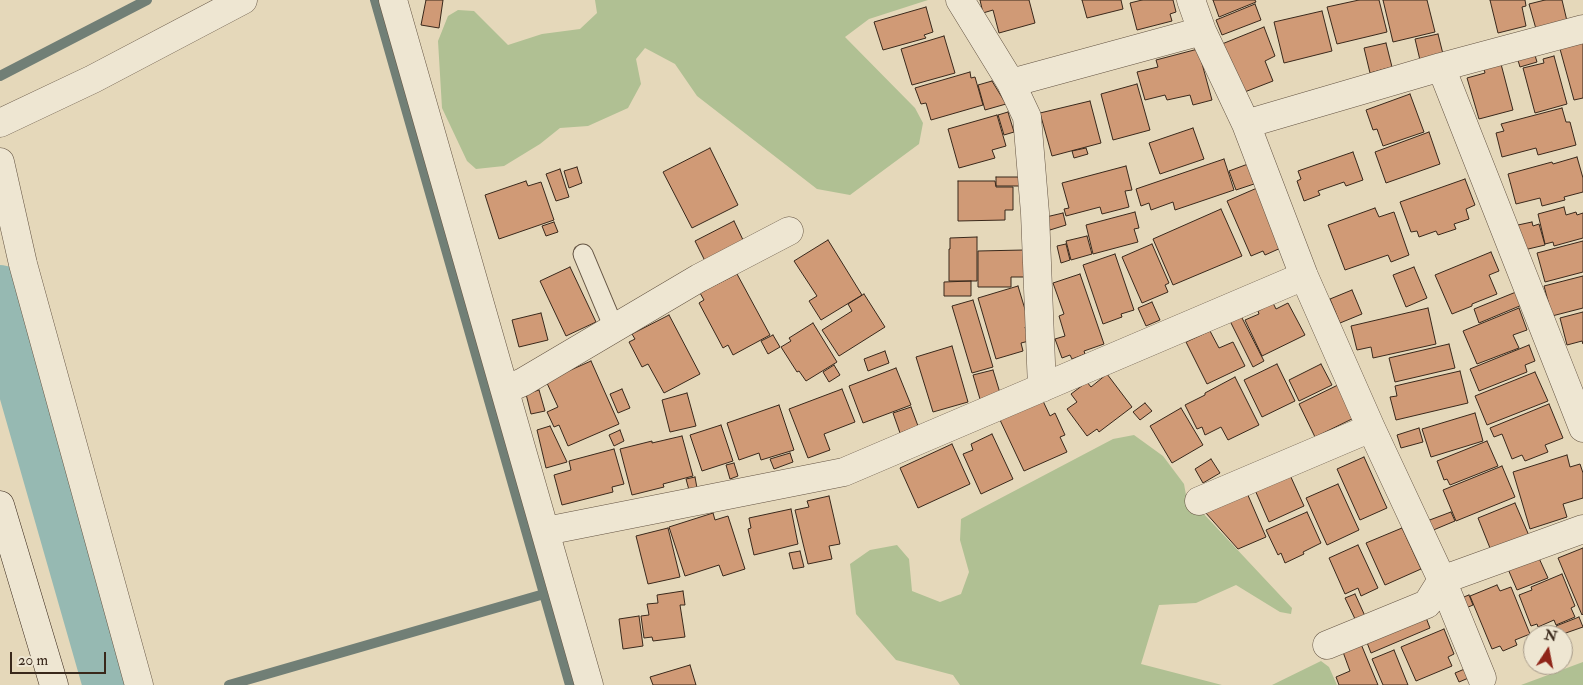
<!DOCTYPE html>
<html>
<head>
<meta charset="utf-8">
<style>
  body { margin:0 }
  #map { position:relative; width:1583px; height:685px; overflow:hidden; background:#e5d8ba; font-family:"IM FELL Double Pica",serif }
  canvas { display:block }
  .north { position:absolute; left:1523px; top:625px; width:50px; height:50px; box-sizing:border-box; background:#eee6d2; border:1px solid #a69a89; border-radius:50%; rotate:11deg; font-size:14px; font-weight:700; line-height:20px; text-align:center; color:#39281b }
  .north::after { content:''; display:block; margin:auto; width:18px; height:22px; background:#8f2418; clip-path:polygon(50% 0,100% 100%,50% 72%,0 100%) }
  .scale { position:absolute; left:10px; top:652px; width:96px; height:22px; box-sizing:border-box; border:2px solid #39281b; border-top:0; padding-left:6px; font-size:15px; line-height:18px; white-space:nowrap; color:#39281b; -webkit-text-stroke:4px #eee6d2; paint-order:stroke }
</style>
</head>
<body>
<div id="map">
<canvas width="1583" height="685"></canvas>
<div class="north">N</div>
<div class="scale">20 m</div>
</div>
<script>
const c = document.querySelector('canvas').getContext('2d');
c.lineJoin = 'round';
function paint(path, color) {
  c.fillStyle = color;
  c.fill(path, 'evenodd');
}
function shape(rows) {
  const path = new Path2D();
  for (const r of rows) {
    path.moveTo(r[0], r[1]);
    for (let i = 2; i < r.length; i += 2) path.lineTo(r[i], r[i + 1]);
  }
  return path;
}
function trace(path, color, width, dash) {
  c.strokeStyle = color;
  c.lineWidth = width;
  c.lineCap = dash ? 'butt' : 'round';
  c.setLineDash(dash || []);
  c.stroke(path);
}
paint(shape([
  [595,0,928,0,869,19,845,37,915,108,923,123,919,144,850,195,817,189,697,96,675,64,645,48,636,59,641,84,628,108,588,126,560,128,540,144,504,166,476,169,467,161,442,108,438,41,448,16,458,10,474,11,508,45,542,34,580,29,597,13],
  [1134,435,1163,456,1184,484,1186,495,1292,608,1291,614,1280,612,1236,585,1196,603,1159,605,1141,664,1222,685,960,685,953,675,896,660,856,614,850,564,870,550,897,545,909,559,912,591,940,602,961,594,969,572,960,540,961,519,1113,439],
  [1321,661,1329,667,1337,685,1272,685],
  [1583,662,1583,685,1521,685]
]), '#b0c093');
trace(shape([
  [375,0,570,685],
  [0,76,147,0],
  [229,685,544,594]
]), '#717f76', 10);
trace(shape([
  [0,294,112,685]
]), '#96b9b2', 58);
const building = shape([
  [426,0,443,0,439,28,421,25,426,0],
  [980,0,1029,0,1035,23,999,33,993,10,983,13,980,0],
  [1082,0,1121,0,1123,9,1087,18,1082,0],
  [1142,0,1173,0,1176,12,1170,14,1172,21,1137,30,1130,3,1142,0],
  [1213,0,1255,0,1256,2,1219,17,1213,0],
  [1359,0,1379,0,1387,32,1337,44,1327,7,1359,0],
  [1383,0,1427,0,1435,32,1393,42,1383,0],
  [1490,0,1525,0,1526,6,1522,7,1526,26,1498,33,1490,0],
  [1545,0,1562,0,1567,21,1536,29,1529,4,1545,0],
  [1255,4,1261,20,1222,35,1216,20,1255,4],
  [926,7,933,32,924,35,926,38,883,50,874,22,926,7],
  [1322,11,1332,51,1284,63,1274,22,1322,11],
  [1264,27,1275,56,1265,61,1273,81,1242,93,1222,44,1264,27],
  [1438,34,1443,54,1420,60,1415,39,1438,34],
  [944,36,955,73,912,85,901,49,944,36],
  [1386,43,1392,67,1370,73,1364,48,1386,43],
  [1583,43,1583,98,1574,100,1560,49,1583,43],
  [1198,49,1212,100,1193,105,1190,95,1167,100,1165,95,1145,100,1137,72,1158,67,1156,60,1198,49],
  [1534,52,1537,62,1520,67,1517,57,1534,52],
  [1554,56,1567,104,1535,113,1523,68,1544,63,1543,59,1554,56],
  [1501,64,1513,110,1479,119,1467,78,1485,73,1484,69,1501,64],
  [970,72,971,78,975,77,983,105,931,120,926,103,921,104,915,88,970,72],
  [992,81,1006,104,985,110,978,85,992,81],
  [1137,84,1150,130,1113,140,1101,94,1137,84],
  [1410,94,1424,132,1383,146,1377,129,1373,130,1366,110,1410,94],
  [1090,101,1101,143,1052,156,1040,113,1090,101],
  [1562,108,1566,122,1570,122,1576,145,1538,155,1536,148,1502,157,1496,133,1504,131,1501,124,1562,108],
  [1008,112,1014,132,1004,135,998,115,1008,112],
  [997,115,1006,146,992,150,995,158,959,168,948,129,997,115],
  [1193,128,1204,159,1160,174,1149,143,1193,128],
  [1429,132,1440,164,1386,183,1375,152,1429,132],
  [710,148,738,205,692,228,663,172,710,148],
  [1086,148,1088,154,1074,158,1072,151,1086,148],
  [1353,152,1363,180,1346,186,1344,182,1318,191,1320,195,1304,201,1297,181,1301,179,1298,171,1353,152],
  [1577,157,1583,178,1583,192,1564,197,1565,200,1542,206,1540,198,1516,204,1508,174,1552,162,1553,164,1577,157],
  [1224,159,1234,190,1175,210,1173,202,1151,210,1149,203,1141,206,1136,189,1224,159],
  [1248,164,1254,184,1236,190,1229,171,1248,164],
  [1126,166,1132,190,1125,191,1129,207,1102,214,1100,207,1066,216,1064,209,1069,208,1062,183,1126,166],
  [577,167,582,183,569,188,564,171,577,167],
  [560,169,569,197,556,201,546,174,560,169],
  [996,177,1019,177,1020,186,996,186,996,177],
  [1465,179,1475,205,1466,209,1469,219,1454,224,1456,229,1438,235,1436,231,1419,237,1417,231,1411,232,1400,202,1465,179],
  [526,181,528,186,541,182,554,220,499,239,485,195,526,181],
  [958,181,995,181,996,187,1013,187,1013,210,1005,210,1005,220,958,221,958,181],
  [1257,188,1283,247,1265,255,1263,251,1251,256,1227,201,1257,188],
  [1564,207,1566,215,1576,212,1577,215,1583,213,1583,238,1554,246,1553,242,1545,244,1538,214,1564,207],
  [1375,208,1379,217,1394,212,1409,255,1391,262,1388,255,1345,270,1328,225,1375,208],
  [1221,209,1242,256,1173,285,1153,239,1221,209],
  [1135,212,1139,228,1134,229,1138,242,1093,254,1086,225,1135,212],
  [1063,213,1066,225,1050,230,1046,217,1063,213],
  [734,221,744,242,705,261,695,241,734,221],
  [554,222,558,232,546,236,542,226,554,222],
  [1532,222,1533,226,1539,224,1545,245,1524,250,1518,225,1532,222],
  [1087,236,1092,254,1071,260,1066,241,1087,236],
  [977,237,977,281,949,281,949,249,950,249,950,238,977,237],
  [828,240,862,295,821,320,809,301,817,296,794,261,828,240],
  [1583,241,1583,272,1545,282,1537,253,1583,241],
  [1066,244,1070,260,1061,263,1057,246,1066,244],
  [1152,244,1169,283,1165,285,1168,292,1142,303,1122,257,1152,244],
  [1024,250,1024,277,1011,277,1011,287,978,287,978,251,1024,250],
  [1491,252,1499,271,1489,275,1497,294,1472,304,1472,306,1452,314,1435,275,1491,252],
  [1115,254,1134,310,1121,314,1122,317,1103,324,1083,265,1115,254],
  [570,267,596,322,566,336,540,281,570,267],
  [1414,267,1427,298,1406,307,1393,275,1414,267],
  [737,274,770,335,733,355,728,345,723,348,699,303,704,300,700,293,737,274],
  [1080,274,1104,344,1084,351,1085,354,1072,359,1070,355,1062,358,1055,339,1065,336,1059,316,1064,314,1053,283,1080,274],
  [1583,276,1583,308,1552,316,1544,286,1583,276],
  [971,281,971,296,944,296,944,282,971,281],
  [1018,286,1030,326,1025,327,1029,341,1021,343,1023,351,996,359,978,298,1018,286],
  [1352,290,1362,314,1340,323,1330,299,1352,290],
  [1516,292,1522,305,1479,323,1474,309,1516,292],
  [864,294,885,327,839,356,822,330,852,311,848,304,864,294],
  [973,300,993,367,972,373,952,306,973,300],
  [1152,302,1160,320,1146,326,1138,308,1152,302],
  [1273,303,1276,309,1288,303,1305,335,1262,356,1245,320,1259,314,1258,311,1273,303],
  [1428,308,1436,344,1373,358,1371,347,1357,350,1351,326,1428,308],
  [1519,308,1527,330,1513,335,1519,348,1477,364,1463,331,1519,308],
  [1583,312,1583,344,1582,341,1567,345,1560,318,1583,312],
  [541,313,548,340,519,347,512,320,541,313],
  [669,315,700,374,664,393,648,364,642,367,629,342,635,339,632,334,669,315],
  [1241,316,1264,361,1253,367,1230,321,1241,316],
  [813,323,837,362,806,381,799,371,797,372,781,347,791,341,789,338,813,323],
  [1210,331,1219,348,1233,342,1245,366,1207,384,1186,342,1210,331],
  [773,335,780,347,768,354,761,341,773,335],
  [1449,344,1455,368,1395,382,1389,358,1449,344],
  [1529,345,1535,361,1525,365,1527,372,1479,391,1470,369,1529,345],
  [952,346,968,402,933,412,916,357,952,346],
  [885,351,889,363,868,371,864,359,885,351],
  [591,361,619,424,568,446,559,425,554,427,547,412,558,407,546,381,591,361],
  [1277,364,1295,401,1262,417,1244,380,1277,364],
  [1321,364,1332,385,1299,401,1289,380,1321,364],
  [834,365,840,375,829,382,823,372,834,365],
  [896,368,911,405,863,423,849,386,896,368],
  [993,370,1000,393,980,399,973,375,993,370],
  [1460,371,1468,403,1396,420,1390,397,1397,396,1395,386,1460,371],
  [1535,372,1548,401,1487,425,1475,396,1535,372],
  [1107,374,1132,407,1099,432,1097,429,1087,436,1067,409,1077,402,1071,394,1087,382,1091,387,1107,374],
  [1235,377,1259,425,1228,440,1221,427,1205,435,1202,427,1197,429,1185,405,1205,395,1205,393,1235,377],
  [1340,384,1356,417,1315,437,1299,404,1340,384],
  [622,389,630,408,618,413,610,394,622,389],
  [842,389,855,422,824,434,830,450,808,458,789,409,842,389],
  [539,390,545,411,531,414,526,394,539,390],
  [687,393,696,426,670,432,662,400,687,393],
  [1043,401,1050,416,1055,413,1065,435,1060,437,1067,452,1024,471,1000,420,1043,401],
  [1145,403,1152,411,1140,420,1133,412,1145,403],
  [1549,404,1563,438,1545,445,1548,452,1525,461,1522,455,1512,459,1502,434,1494,437,1490,428,1549,404],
  [779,405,794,450,761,460,759,453,739,460,727,423,779,405],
  [911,407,918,426,900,433,893,413,911,407],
  [1181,408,1203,445,1172,463,1150,426,1181,408],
  [1475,413,1483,441,1431,457,1422,429,1475,413],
  [721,425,733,461,702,471,690,435,721,425],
  [550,426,567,462,546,468,537,430,550,426],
  [1419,428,1423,442,1401,448,1397,435,1419,428],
  [620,430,624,441,614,446,609,435,620,430],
  [992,434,1013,479,981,494,963,454,973,450,971,444,992,434],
  [682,436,693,476,663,484,664,487,632,495,620,449,652,441,652,443,682,436],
  [1487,441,1498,466,1450,485,1447,479,1444,480,1437,461,1487,441],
  [952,444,970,484,918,508,900,468,952,444],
  [614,449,624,484,612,487,613,492,562,505,554,475,571,470,569,461,614,449],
  [790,453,793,462,774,469,770,459,790,453],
  [1567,455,1570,467,1580,464,1583,473,1583,498,1563,504,1567,517,1530,529,1513,472,1567,455],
  [1364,457,1387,508,1360,520,1337,469,1364,457],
  [1211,459,1220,473,1203,483,1195,469,1211,459],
  [734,463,738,476,730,479,726,465,734,463],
  [1502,466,1515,497,1456,521,1443,490,1502,466],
  [1290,475,1304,506,1269,522,1255,490,1290,475],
  [695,477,697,488,689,490,686,479,695,477],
  [1338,484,1359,530,1327,545,1306,498,1338,484],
  [1247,493,1266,537,1238,549,1205,512,1247,493],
  [829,496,840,544,829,546,832,559,808,564,795,510,809,507,807,501,829,496],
  [1515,503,1530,538,1492,553,1478,518,1515,503],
  [791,509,798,544,754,555,748,529,751,528,749,518,791,509],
  [1307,512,1321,543,1303,552,1304,554,1285,563,1281,553,1278,555,1266,530,1307,512],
  [1451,512,1455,521,1431,531,1427,521,1451,512],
  [713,513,715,520,728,516,745,569,723,576,719,565,685,576,669,527,713,513],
  [668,528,680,577,648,584,636,536,668,528],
  [1402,528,1421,569,1385,585,1366,543,1402,528],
  [1358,545,1378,588,1361,596,1358,588,1345,594,1329,558,1358,545],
  [1583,548,1583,614,1582,615,1558,558,1583,548],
  [800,551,804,567,793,569,789,553,800,551],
  [1538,556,1548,578,1517,590,1508,569,1538,556],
  [1562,574,1575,606,1571,608,1575,617,1556,625,1554,620,1538,627,1537,624,1531,626,1519,595,1532,590,1531,587,1562,574],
  [1497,585,1500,591,1511,587,1530,634,1515,640,1517,645,1503,651,1500,646,1492,649,1470,596,1497,585],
  [683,591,685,605,680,605,685,637,653,641,652,637,644,638,641,616,649,615,647,604,658,603,657,595,683,591],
  [1355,594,1365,616,1356,621,1345,598,1355,594],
  [1469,595,1473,605,1466,608,1461,598,1469,595],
  [1425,615,1430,628,1371,653,1366,640,1425,615],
  [639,616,643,646,623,649,619,619,639,616],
  [1579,617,1583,627,1560,635,1556,626,1579,617],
  [1444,629,1454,654,1448,657,1452,666,1416,681,1401,647,1444,629],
  [1361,644,1378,685,1339,685,1336,677,1350,671,1343,652,1361,644],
  [1394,650,1408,685,1383,685,1372,659,1394,650],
  [690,665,696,685,653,685,650,677,690,665],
  [1467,668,1471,677,1459,682,1455,673,1467,668]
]);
paint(building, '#d09a76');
trace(building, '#39281b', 1);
const service = shape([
  [583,254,614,328]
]);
const minor = shape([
  [393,0,589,685],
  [960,0,1011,83,1027,117,1035,213,1042,388],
  [1191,0,1202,31,1246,124,1304,276,1371,428,1442,580,1482,678],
  [1441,67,1583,428],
  [1011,83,1202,31],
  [1246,124,1441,67,1583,29],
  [0,162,23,264,139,685],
  [505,390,523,382,699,278,789,231],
  [1199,501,1371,428],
  [546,531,844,472,1304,276],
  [1327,645,1427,604,1442,580,1583,529]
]);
const tertiary = shape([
  [0,123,93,79,243,0]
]);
const secondary = shape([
  [0,505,54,685]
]);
trace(service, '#645443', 21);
trace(minor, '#645443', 29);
trace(tertiary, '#645443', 29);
trace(secondary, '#39281b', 29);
trace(service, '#eee6d2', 19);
trace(minor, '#eee6d2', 28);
trace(tertiary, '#eee6d2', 28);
trace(secondary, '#eee6d2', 28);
</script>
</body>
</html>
